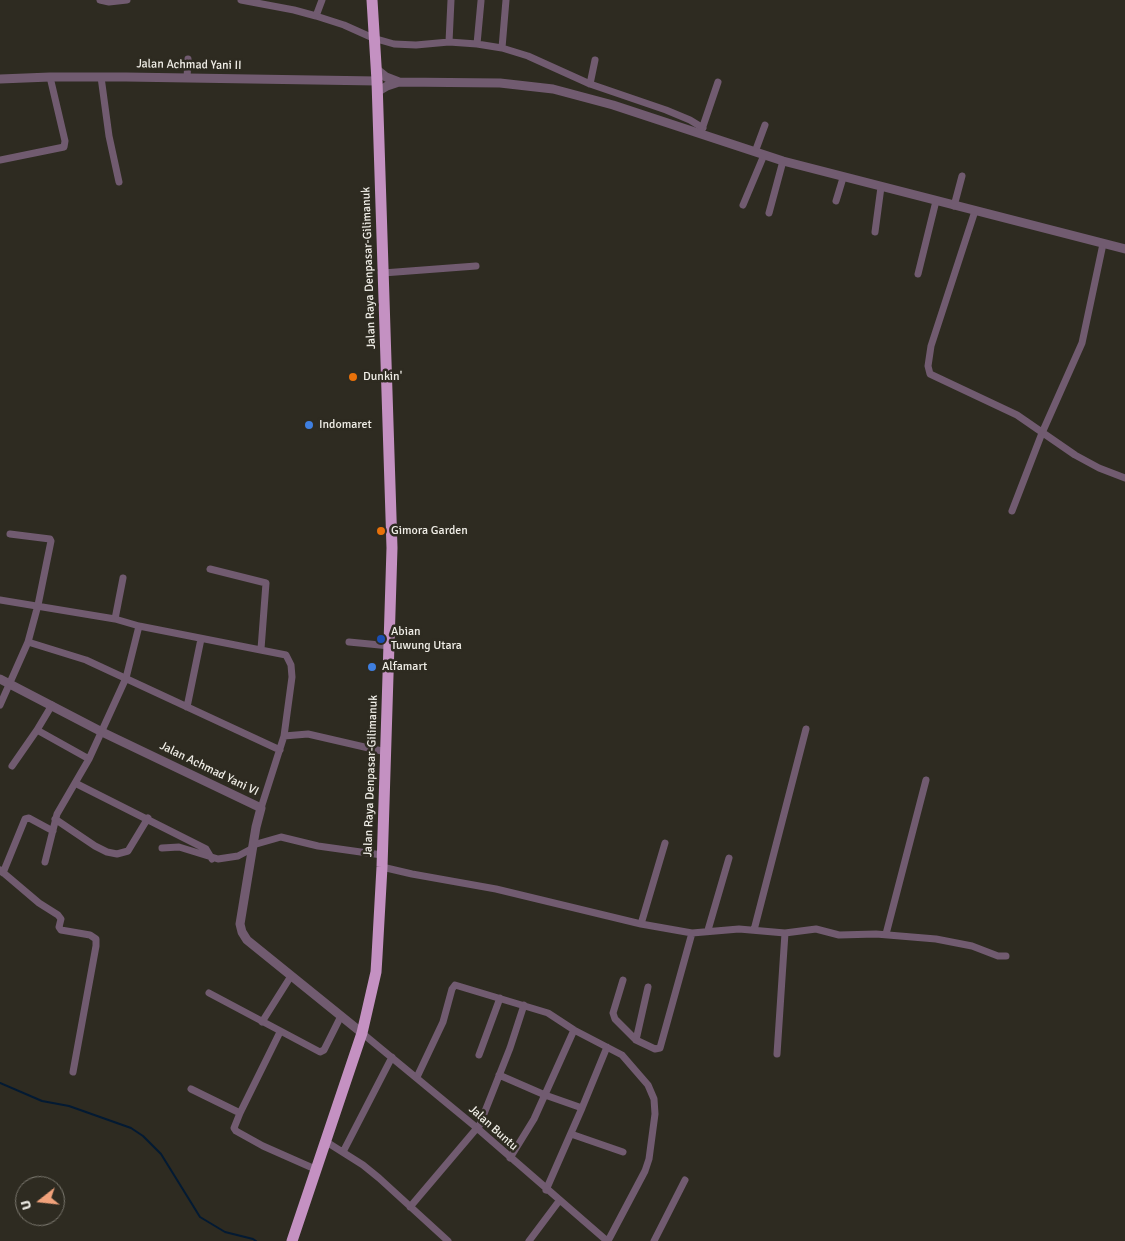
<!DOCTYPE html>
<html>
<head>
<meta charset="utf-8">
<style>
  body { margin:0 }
  #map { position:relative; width:1125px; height:1241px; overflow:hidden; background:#2e2b21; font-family:Signika,sans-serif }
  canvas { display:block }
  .north { position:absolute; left:15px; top:1176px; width:50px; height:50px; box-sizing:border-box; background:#2e2b21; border:1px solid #7c7970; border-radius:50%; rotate:254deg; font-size:14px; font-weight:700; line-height:20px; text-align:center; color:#f0eee7 }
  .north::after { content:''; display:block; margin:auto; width:18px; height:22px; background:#f1a27b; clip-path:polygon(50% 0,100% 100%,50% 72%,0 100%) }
</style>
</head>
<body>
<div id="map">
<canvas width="1125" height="1241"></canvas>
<div class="north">U</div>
</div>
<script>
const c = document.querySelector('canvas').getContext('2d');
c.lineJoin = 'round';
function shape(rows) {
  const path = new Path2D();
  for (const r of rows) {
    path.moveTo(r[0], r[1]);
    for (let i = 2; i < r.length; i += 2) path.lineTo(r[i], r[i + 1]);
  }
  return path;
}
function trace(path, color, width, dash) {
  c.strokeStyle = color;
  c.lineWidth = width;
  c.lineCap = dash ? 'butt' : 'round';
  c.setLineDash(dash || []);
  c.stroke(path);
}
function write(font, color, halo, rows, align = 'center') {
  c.font = font + ' Signika,sans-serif';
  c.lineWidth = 5;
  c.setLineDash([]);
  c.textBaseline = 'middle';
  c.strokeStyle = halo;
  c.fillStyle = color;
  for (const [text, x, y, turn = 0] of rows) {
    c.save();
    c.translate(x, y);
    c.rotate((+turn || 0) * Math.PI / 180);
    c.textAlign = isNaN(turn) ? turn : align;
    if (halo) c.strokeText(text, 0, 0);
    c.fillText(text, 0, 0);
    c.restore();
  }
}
trace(shape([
  [0,1083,42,1101,69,1106,131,1128,143,1136,161,1154,200,1217,225,1232,253,1239,256,1241]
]), '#031a33', 2);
trace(shape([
  [100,0,109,2,127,0],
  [241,0,294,10,316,16,344,25,373,38,394,44,416,45,449,42,477,44,502,48,528,56,590,84,666,110,690,120,703,128],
  [316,16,322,0],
  [449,42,451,0],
  [477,44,481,1],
  [502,48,506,0],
  [101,77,109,136,119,182],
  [187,78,188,59],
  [590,84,595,60],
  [701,132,718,82],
  [755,152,765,125],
  [0,160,64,147,65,141,50,77],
  [836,201,843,178],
  [743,205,764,155],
  [954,206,962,176],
  [975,211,931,346,928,366,930,374,1017,415,1075,455,1099,468,1125,478],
  [769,213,783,161],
  [875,232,881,187],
  [383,273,476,266],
  [918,274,936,201],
  [1012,511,1042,433,1082,343,1103,244],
  [210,569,266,583,261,649],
  [0,600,115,619,139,626,286,655,291,665,292,677,284,736],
  [115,619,123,578],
  [28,642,86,660,280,750],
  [349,642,390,646],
  [0,705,28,642,38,605,51,541,50,539,10,534],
  [187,707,201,639],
  [37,730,89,759],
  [12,766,37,730,52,705],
  [75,783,206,849,212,859],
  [261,808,284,736,308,734,386,752],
  [55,819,95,846,107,852,117,854,128,851,148,818],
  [253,845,281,837,318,846,382,855],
  [162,848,179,847,218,859,238,856,253,848],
  [45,862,57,814,89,759,126,678,139,626],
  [382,867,412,874,496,889,641,924,692,933,739,929,785,933,816,929,839,935,876,934,936,939,972,946,998,956,1006,956],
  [0,870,39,903,58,915,61,919,59,927,61,930,90,935,96,939,96,946,73,1072],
  [3,873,25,819,29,818,53,831],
  [641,924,665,843],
  [708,930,729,858],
  [754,930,806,729],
  [886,934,926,780],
  [623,980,613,1013,615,1019,636,1040,655,1049,660,1048,692,933],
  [209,993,320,1052,324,1050,341,1016],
  [262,1022,291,976],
  [280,1032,240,1113,234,1128,236,1131,263,1146,315,1169],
  [362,1033,477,1128,607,1241],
  [636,1040,648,987],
  [777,1054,785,933],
  [479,1055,500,998],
  [499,1075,545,1095,582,1108],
  [417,1077,443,1022,452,989,455,985,548,1013,574,1030,622,1055,648,1085,654,1099,655,1114,649,1159,645,1171,608,1241],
  [191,1089,240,1113],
  [478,1129,510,1048,524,1005],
  [571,1134,623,1152],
  [325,1141,363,1165,379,1178,448,1241],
  [343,1152,392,1057],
  [510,1158,534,1119,574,1030],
  [546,1190,582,1108,607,1047],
  [410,1207,477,1128],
  [529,1241,559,1201],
  [654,1241,685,1180]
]), '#715b70', 7);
trace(shape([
  [376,69,386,77,399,82],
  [0,79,50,77,126,77,377,81],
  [377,92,387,86,399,82,500,83,553,89,613,105,783,161,1125,249],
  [0,679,102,732,261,808,256,827,240,924,242,932,247,940,362,1033]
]), '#715b70', 9);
trace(shape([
  [292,1241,362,1033,376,972,377,956,382,867,392,548,377,81,372,0]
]), '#c491c2', 11);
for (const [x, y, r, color] of [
  [353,377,5,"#e8710a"],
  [309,425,5,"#3f7fe0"],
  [381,531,5,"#e8710a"],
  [381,639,5,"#1a4fb4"],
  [372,667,5,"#3f7fe0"]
]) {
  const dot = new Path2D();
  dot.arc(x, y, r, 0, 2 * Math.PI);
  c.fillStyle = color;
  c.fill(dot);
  trace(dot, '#2e2b21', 2);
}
write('12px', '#f0eee7', '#2e2b21', [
  ["Jalan Achmad Yani II",189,65,1],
  ["Jalan Raya Denpasar-Gilimanuk",369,268,-92],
  ["Jalan Achmad Yani VI",209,769,26],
  ["Jalan Raya Denpasar-Gilimanuk",371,776,-88],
  ["Jalan Buntu",493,1128,42]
]);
write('12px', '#f0eee7', '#2e2b21', [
  ["Dunkin'",363,377],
  ["Indomaret",319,425],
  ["Gimora Garden",391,531],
  ["Abian",391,632],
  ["Tuwung Utara",391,646],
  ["Alfamart",382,667]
], 'left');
</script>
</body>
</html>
